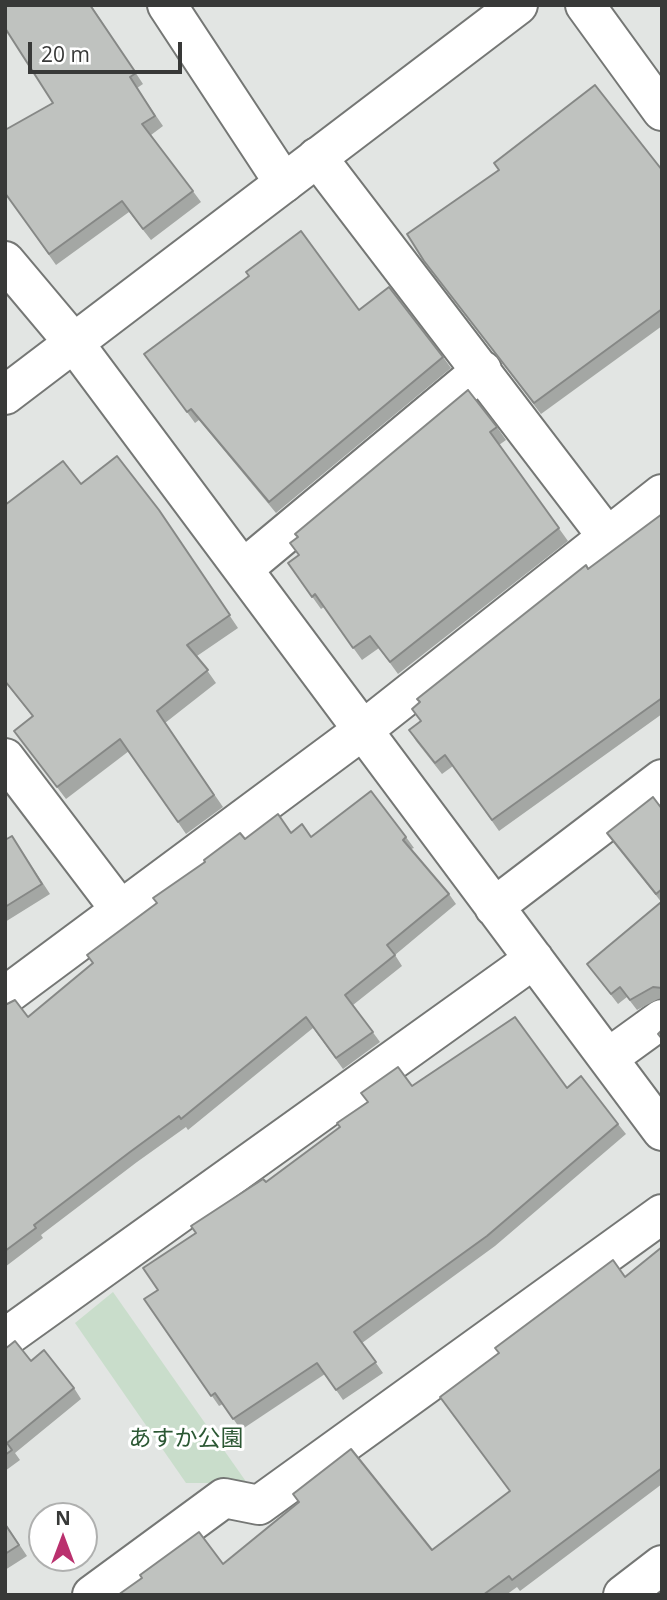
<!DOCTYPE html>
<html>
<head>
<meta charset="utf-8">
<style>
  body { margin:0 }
  #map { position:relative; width:667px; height:1600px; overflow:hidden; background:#e2e5e3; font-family:"Open Sans",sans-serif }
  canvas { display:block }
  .frame { position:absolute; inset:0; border:7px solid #383938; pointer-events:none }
  .north { position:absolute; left:28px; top:1502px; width:70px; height:70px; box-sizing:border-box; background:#fff; border:2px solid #afb0af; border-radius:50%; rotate:0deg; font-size:19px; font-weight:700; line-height:28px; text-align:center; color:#383938 }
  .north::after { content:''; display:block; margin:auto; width:24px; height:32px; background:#ba316e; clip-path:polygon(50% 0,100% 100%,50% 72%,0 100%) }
  .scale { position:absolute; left:28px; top:42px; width:154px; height:32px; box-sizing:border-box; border:4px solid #383938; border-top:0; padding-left:9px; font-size:21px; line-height:24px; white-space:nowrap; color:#383938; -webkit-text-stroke:5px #fff; paint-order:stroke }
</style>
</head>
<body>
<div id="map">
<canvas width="667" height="1600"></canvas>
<div class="frame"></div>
<div class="north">N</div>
<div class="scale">20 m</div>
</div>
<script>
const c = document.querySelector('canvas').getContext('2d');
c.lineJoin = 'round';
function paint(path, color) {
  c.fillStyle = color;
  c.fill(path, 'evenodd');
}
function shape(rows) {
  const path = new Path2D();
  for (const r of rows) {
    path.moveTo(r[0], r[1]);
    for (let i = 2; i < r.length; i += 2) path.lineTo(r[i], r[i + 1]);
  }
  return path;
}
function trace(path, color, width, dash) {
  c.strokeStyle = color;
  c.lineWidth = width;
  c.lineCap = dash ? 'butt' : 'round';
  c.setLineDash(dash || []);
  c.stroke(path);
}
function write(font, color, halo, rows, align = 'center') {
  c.font = font + ' "Open Sans","Noto Sans JP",sans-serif';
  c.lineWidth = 6;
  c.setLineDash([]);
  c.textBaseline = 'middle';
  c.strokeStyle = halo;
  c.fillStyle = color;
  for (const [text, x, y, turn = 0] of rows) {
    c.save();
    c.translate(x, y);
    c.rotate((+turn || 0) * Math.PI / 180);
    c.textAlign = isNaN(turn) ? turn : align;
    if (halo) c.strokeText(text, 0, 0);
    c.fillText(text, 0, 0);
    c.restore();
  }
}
paint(shape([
  [113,1292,247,1483,186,1483,75,1323]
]), '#c9ddcb');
const minor = shape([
  [167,5,284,183],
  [585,5,662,111],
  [317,157,606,535],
  [5,261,74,343,662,1131],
  [243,569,482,370],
  [5,758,119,908],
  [494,907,662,779],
  [5,996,363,730,662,494],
  [608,1058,662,1019],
  [5,1338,534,959],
  [92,1595,224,1498,259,1505,662,1214],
  [623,1595,662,1565]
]);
const tertiary = shape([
  [5,395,518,5]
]);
trace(minor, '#757775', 42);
trace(tertiary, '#757775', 42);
trace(minor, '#fff', 38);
trace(tertiary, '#fff', 38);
paint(shape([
  [91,5,143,84,137,88,163,126,151,135,201,202,151,240,129,212,56,265,5,193,53,103],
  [662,170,662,326,541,414,424,261],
  [359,310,443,357,451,368,276,513,199,420,195,423,144,354],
  [497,427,506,440,499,445,568,541,398,674,379,648,362,660,324,607,321,609,288,563],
  [81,484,159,510,238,628,197,656,216,683,165,723,223,807,186,834,129,751,66,799,14,731,32,716,5,682,5,505],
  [662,514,662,714,499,831,453,766,442,774,416,741,409,730,421,721,412,709,588,569],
  [662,809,662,903,607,833],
  [291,833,311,837,406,837,414,848,411,849,449,894,456,904,395,955,402,966,353,1005,380,1042,343,1069,313,1028,188,1130,186,1127,137,1162,41,1235,43,1238,5,1267,5,1005,28,1017,245,839],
  [12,836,50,894,5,922,5,840],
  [662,906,662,997,637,1010,627,997,618,1004,587,964],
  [412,1086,567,1088,618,1124,626,1134,495,1246,362,1343,383,1373,343,1400,325,1374,241,1430,223,1404,219,1406,144,1299,158,1290,196,1233,266,1182],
  [662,1247,662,1484,520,1591,517,1587,506,1595,118,1595,223,1564,299,1503,293,1494,432,1550,510,1491,625,1277],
  [5,1349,31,1361,74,1388,81,1399,15,1453,20,1460,5,1471],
  [5,1523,27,1556,5,1570]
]), '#a4a7a4');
const building = shape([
  [5,5,90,5,136,73,130,77,155,116,142,124,193,191,143,229,122,201,49,254,5,193,5,130,53,103,5,28,5,5],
  [595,85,662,170,662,309,534,403,424,261,407,234,499,170,494,163,595,85],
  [301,231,359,310,389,287,443,357,269,502,191,409,187,412,144,354,249,276,246,272,301,231],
  [468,390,497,427,490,432,559,528,390,662,370,636,353,648,315,594,312,597,288,563,299,555,290,543,298,537,295,534,468,390],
  [117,456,159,510,230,615,187,645,208,670,157,711,214,795,178,822,120,739,57,787,14,731,33,716,5,681,5,505,63,461,81,484,117,456],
  [662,514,662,698,492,820,445,755,435,763,409,730,421,721,412,709,420,702,417,699,586,565,588,569,662,514],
  [371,791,406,837,403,840,449,894,387,945,395,955,345,995,373,1032,336,1058,306,1017,181,1119,179,1116,130,1152,34,1225,36,1228,5,1251,5,1005,15,1000,28,1017,93,963,87,955,157,903,153,898,205,862,204,860,240,833,245,839,278,814,291,833,302,824,311,837,371,791],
  [653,797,662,809,662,889,656,894,607,833,653,797],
  [12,836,42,884,5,907,5,840,12,836],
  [660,903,662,906,662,988,653,987,630,1000,620,987,611,994,587,964,660,903],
  [515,1017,567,1088,581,1076,618,1124,487,1236,354,1332,376,1362,336,1390,317,1363,233,1419,215,1393,211,1396,144,1299,158,1290,143,1268,196,1233,191,1226,263,1179,266,1182,340,1127,337,1123,368,1102,361,1093,398,1067,412,1086,515,1017],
  [662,1030,662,1039,658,1034,662,1030],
  [662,1247,662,1468,512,1580,509,1576,483,1595,118,1595,142,1578,140,1575,199,1532,223,1564,299,1502,293,1494,351,1449,432,1550,510,1491,440,1397,499,1353,495,1348,613,1260,625,1277,662,1247],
  [15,1341,31,1361,44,1350,74,1388,7,1443,12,1450,5,1455,5,1349,15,1341],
  [5,1524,19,1545,5,1554,5,1524]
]);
paint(building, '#bfc2bf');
trace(building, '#868886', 2);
write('23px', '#2c5834', '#fff', [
  ["あすか公園",186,1439]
]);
</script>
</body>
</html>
